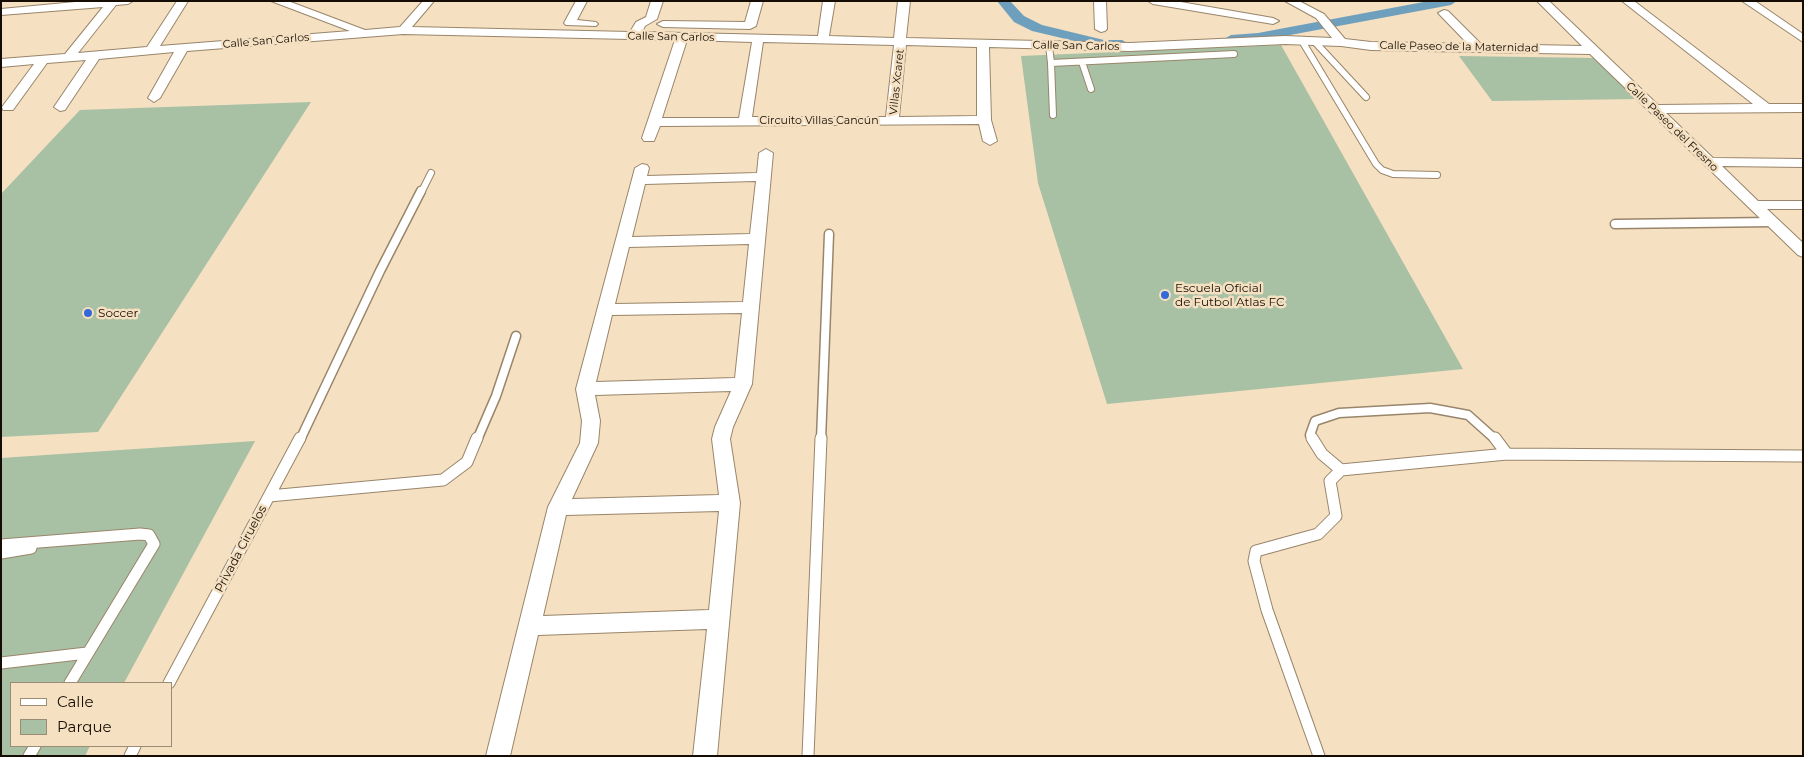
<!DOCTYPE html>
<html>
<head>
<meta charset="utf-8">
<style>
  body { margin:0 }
  #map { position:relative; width:1804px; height:757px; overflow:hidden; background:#f5e0c2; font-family:Montserrat,sans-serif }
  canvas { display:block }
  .frame { position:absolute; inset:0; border:2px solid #150d04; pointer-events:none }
  .legend { position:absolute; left:10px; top:682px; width:162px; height:65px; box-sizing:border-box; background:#f5e0c2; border:1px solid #9b8c76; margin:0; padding:6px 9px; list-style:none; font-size:15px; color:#150d04 }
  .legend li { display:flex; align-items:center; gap:10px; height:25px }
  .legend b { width:25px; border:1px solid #9b8c76 }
</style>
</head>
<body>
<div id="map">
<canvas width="1804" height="757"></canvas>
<div class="frame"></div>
<ul class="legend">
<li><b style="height:6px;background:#fff"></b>Calle</li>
<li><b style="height:14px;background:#a8c0a4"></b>Parque</li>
</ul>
</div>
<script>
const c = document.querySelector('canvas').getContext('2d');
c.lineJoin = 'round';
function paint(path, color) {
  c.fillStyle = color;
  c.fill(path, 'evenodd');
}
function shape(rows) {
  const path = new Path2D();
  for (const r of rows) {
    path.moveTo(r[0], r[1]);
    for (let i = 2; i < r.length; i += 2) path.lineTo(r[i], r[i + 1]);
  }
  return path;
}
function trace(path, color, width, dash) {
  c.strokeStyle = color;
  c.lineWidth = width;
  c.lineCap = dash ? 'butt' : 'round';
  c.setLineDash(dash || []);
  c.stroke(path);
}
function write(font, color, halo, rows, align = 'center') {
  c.font = font + ' Montserrat,sans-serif';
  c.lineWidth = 5;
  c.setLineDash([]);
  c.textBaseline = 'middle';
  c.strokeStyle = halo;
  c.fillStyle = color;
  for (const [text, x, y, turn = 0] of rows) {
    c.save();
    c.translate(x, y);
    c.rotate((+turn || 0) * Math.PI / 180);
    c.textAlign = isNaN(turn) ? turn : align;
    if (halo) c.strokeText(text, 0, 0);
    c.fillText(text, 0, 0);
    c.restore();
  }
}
paint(shape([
  [1281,45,1463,369,1107,404,1038,183,1021,56],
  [1459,56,1596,58,1639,99,1492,101],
  [311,102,98,432,1,437,1,194,80,110],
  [255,441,124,683,11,683,11,746,90,746,85,756,1,756,1,458]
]), '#a8c0a4');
paint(shape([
  [997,1,1010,1,1024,16,1042,25,1104,40,1122,40,1129,44,1122,48,1104,48,1032,31,1014,22,997,1],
  [1429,1,1457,1,1451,5,1258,41,1231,43,1224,39,1231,35,1258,33,1429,1]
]), '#6ea0bd');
const laneFar2 = shape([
  [1302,41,1376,164,1382,170,1393,174,1437,175],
  [1314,41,1366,97],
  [1049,46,1051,63],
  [1082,62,1091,89],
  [1053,115,1051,63,1234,54],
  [421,193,431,173]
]);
const laneFar1 = shape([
  [1615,224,1772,222],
  [300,440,380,271,421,191],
  [477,440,496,396,516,336],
  [821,440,829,234],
  [1313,440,1310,435,1315,421,1339,413,1430,408,1468,415,1496,440]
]);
const lane = shape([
  [1312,438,1322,454,1341,470],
  [1495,438,1507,454],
  [269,496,443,480,467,462,477,438],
  [1,545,140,534,149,535,154,544,70,683],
  [1,553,31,548],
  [1,663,87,653],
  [169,683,300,438],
  [29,756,35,746],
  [130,756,135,746],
  [808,756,821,438],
  [1319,756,1267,610,1254,561,1256,551,1318,534,1336,516,1330,481,1341,470,1507,454,1803,456]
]);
const street = shape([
  [86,1,133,1,128,4,116,5,78,53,147,47,177,1,188,1,160,46,350,31,271,1,288,1,365,30,400,27,423,1,434,1,412,27,630,32,636,22,646,17,651,1,663,1,657,19,645,26,642,32,818,36,823,1,835,1,829,36,894,38,898,1,910,1,906,38,1130,43,1285,36,1332,38,1316,18,1285,1,1299,1,1324,14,1345,39,1371,42,1468,44,1438,13,1444,10,1448,11,1481,44,1582,46,1537,1,1549,1,1658,105,1753,104,1622,1,1634,1,1769,104,1803,104,1803,112,1666,113,1713,158,1803,159,1803,167,1722,166,1758,201,1803,201,1803,209,1767,209,1803,243,1803,257,1798,255,1590,54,1371,50,1341,46,1285,44,1130,51,989,47,991,120,997,141,990,145,983,141,979,124,660,126,654,141,644,141,642,138,675,40,403,34,187,51,160,98,154,102,148,98,174,52,99,59,65,110,60,111,54,107,86,60,47,63,13,110,3,110,2,107,34,64,1,67,1,59,65,54,103,7,1,15,1,9,86,1],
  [687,40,752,42,739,118,662,118,687,40],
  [763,42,894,45,886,117,752,117,763,42],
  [906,45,977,47,977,116,899,117,906,45],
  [576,1,587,1,577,20,596,22,598,24,596,26,566,25,564,23,576,1],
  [751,1,763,1,756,26,750,29,663,27,657,24,663,21,745,22,751,1],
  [1094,1,1106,1,1107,29,1105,31,1101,32,1095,29,1094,1],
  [1148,1,1175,1,1273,18,1279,21,1273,24,1153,4,1148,1],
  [1742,1,1755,1,1803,34,1803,42,1742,1],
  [766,149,773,153,752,384,733,427,730,439,740,503,717,756,693,756,707,629,538,635,510,756,486,756,548,507,580,443,582,421,576,389,635,168,642,164,647,165,649,168,647,176,757,173,759,153,766,149],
  [756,181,750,234,632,237,645,184,756,181],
  [749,244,743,302,615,304,629,247,749,244],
  [742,313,735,378,596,382,612,315,742,313],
  [731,391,715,427,712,439,719,495,572,499,598,443,600,421,595,395,731,391],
  [719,511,709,610,543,616,566,515,719,511]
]);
trace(laneFar2, '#99856a', 8);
trace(laneFar1, '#99856a', 11);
trace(lane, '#99856a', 13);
trace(street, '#99856a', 2);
trace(laneFar2, '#fff', 6);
trace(laneFar1, '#fff', 8);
trace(lane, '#fff', 11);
paint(street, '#fff');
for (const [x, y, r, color] of [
  [1165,295,5,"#3569d8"],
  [88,313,5,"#3569d8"]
]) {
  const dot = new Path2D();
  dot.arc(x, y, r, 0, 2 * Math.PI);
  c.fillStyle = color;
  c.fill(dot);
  trace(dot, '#f5e0c2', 2);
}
write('11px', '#150d04', '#f5e0c2', [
  ["Calle San Carlos",671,37,1],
  ["Calle San Carlos",266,41,-5],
  ["Calle San Carlos",1076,46,1],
  ["Calle Paseo de la Maternidad",1459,47,1],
  ["Villas Xcaret",897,82,-84],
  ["Circuito Villas Cancún",819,121],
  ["Calle Paseo del Fresno",1672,127,44]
]);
write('12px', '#150d04', '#f5e0c2', [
  ["Escuela Oficial",1175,288],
  ["de Futbol Atlas FC",1175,302],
  ["Soccer",98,313]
], 'left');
write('12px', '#150d04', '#f5e0c2', [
  ["Privada Ciruelos",241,549,-62]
]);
</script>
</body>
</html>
